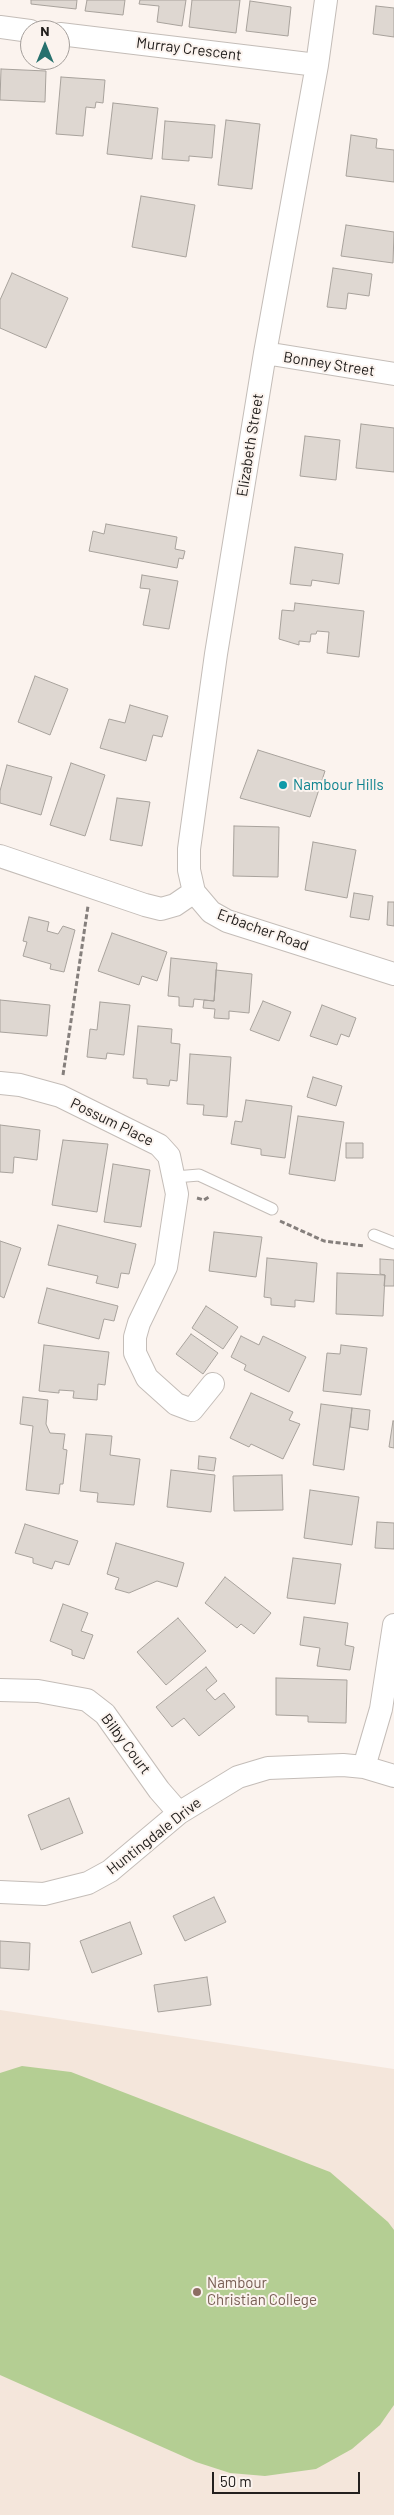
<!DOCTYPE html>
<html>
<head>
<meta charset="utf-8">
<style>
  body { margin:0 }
  #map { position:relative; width:394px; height:2515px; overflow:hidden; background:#fbf3ee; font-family:Barlow,sans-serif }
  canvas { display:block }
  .north { position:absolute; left:20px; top:20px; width:50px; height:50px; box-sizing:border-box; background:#fbf3ee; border:1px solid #a59f9b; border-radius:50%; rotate:0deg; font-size:14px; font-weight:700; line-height:20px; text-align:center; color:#23201e }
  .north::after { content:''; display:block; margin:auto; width:18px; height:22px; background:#27716e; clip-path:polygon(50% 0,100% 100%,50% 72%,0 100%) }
  .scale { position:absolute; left:212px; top:2472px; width:148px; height:22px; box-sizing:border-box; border:2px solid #23201e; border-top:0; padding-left:6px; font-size:15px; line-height:18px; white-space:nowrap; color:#23201e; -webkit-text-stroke:4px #fbf3ee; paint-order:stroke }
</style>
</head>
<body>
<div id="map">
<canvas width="394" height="2515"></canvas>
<div class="north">N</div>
<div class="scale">50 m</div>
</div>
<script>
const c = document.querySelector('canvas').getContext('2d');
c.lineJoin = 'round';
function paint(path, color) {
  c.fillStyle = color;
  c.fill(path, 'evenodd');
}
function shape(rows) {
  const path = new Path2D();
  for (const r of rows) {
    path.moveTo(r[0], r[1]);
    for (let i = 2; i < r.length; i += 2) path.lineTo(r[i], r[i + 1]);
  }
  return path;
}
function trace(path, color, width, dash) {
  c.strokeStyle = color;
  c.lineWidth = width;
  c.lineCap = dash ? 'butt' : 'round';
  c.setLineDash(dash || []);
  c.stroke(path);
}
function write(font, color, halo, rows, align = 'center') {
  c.font = font + ' Barlow,sans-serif';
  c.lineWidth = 4;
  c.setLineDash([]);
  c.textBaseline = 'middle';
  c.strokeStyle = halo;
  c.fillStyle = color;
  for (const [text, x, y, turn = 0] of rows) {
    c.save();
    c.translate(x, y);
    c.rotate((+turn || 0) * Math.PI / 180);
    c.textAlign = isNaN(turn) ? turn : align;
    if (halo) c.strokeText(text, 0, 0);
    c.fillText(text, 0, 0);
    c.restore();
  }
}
paint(shape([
  [0,2010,394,2069,394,2515,0,2515]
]), '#f4e6db');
paint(shape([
  [22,2066,71,2072,330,2172,388,2222,394,2230,394,2405,380,2425,352,2449,316,2469,265,2476,230,2473,196,2462,0,2375,0,2073]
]), '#b4ce93');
const building = shape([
  [31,0,77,0,76,9,31,4,31,0],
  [87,0,125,0,123,15,85,11,87,0],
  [140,0,186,0,182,26,157,22,159,6,139,4,140,0],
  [192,0,240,0,236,33,189,27,192,0],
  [250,1,291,7,288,36,246,31,250,1],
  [376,6,394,8,394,37,373,34,376,6],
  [1,69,46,71,45,102,0,100,1,69],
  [61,77,105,80,103,103,96,102,95,108,86,107,83,136,56,134,61,77],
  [113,103,158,108,152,159,107,154,113,103],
  [226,120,260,124,252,189,218,185,226,120],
  [165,121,215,125,212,158,189,156,189,161,162,159,165,121],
  [351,135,377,139,376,148,394,150,394,182,346,176,351,135],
  [141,196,195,205,186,257,132,247,141,196],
  [346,225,394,232,393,263,341,256,346,225],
  [333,268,372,274,369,296,348,293,346,309,327,307,333,268],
  [12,273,68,298,46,348,0,328,0,300,12,273],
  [361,424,394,428,394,472,356,468,361,424],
  [305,436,340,440,336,480,300,476,305,436],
  [106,524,177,537,175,549,185,551,183,559,179,558,177,568,89,551,93,531,104,534,106,524],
  [295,547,343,554,339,584,312,580,311,586,290,584,295,547],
  [142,575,178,581,169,629,143,625,150,589,140,588,142,575],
  [295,603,364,611,359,657,327,653,329,632,317,631,316,634,311,634,310,642,299,641,299,645,279,639,282,610,294,611,295,603],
  [35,676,68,689,50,735,18,722,35,676],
  [130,705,168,716,162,737,153,735,146,761,100,748,109,719,125,723,130,705],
  [258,750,325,771,310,817,240,798,258,750],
  [71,763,105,775,85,836,50,825,71,763],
  [7,765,52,777,41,815,0,803,0,791,7,765],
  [117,798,150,802,142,846,110,840,117,798],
  [234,826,279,827,278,877,233,876,234,826],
  [313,842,356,850,347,898,305,890,313,842],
  [354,893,373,896,369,920,350,917,354,893],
  [388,902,394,902,394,926,387,925,388,902],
  [29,917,49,922,47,931,58,934,63,926,75,930,64,972,50,969,51,964,23,956,27,942,23,941,29,917],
  [112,933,167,952,157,981,142,976,139,985,98,971,112,933],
  [171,958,217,963,214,1001,194,999,193,1007,179,1006,179,997,168,996,171,958],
  [216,970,252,974,249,1013,229,1011,229,1019,214,1018,215,1009,203,1008,204,1000,214,1001,216,970],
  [0,1000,50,1005,47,1036,0,1032,0,1000],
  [263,1001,291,1012,279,1041,250,1030,263,1001],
  [100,1002,130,1005,124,1055,107,1053,106,1059,87,1057,90,1029,97,1030,100,1002],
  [322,1005,356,1018,349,1037,341,1034,337,1045,310,1036,322,1005],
  [138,1026,172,1029,171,1043,180,1044,177,1081,170,1080,169,1086,147,1084,147,1079,133,1078,138,1026],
  [190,1054,231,1057,227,1117,203,1115,204,1105,187,1104,190,1054],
  [313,1077,342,1086,336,1106,307,1097,313,1077],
  [246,1100,292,1106,285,1158,261,1155,261,1149,231,1144,235,1121,242,1122,246,1100],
  [298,1116,344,1122,335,1181,289,1174,298,1116],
  [0,1125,40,1130,37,1160,14,1157,13,1173,0,1172,0,1125],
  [63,1140,108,1144,97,1212,52,1205,63,1140],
  [346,1143,363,1143,363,1158,346,1158,346,1143],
  [113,1164,150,1170,141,1227,104,1222,113,1164],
  [58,1225,136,1244,129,1274,121,1273,118,1288,96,1283,98,1276,48,1265,58,1225],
  [214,1232,262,1237,256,1277,209,1271,214,1232],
  [0,1241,21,1248,4,1298,0,1296,0,1241],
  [267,1258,317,1263,314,1302,295,1300,295,1307,271,1305,271,1298,264,1297,267,1258],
  [380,1259,394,1260,394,1286,384,1286,385,1275,380,1274,380,1259],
  [337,1273,385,1275,383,1316,336,1314,337,1273],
  [47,1288,118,1306,114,1321,104,1319,99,1339,38,1323,47,1288],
  [206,1306,238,1327,223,1349,192,1328,206,1306],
  [191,1334,218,1353,203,1374,176,1354,191,1334],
  [241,1336,259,1345,263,1336,306,1357,289,1392,244,1370,246,1365,231,1357,241,1336],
  [44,1345,109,1352,105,1385,98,1384,97,1400,73,1398,74,1391,59,1390,59,1393,39,1391,44,1345],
  [341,1345,367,1348,361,1395,323,1391,327,1353,340,1354,341,1345],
  [251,1393,293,1412,289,1420,300,1424,283,1459,251,1444,249,1447,230,1438,251,1393],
  [23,1397,48,1400,46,1424,50,1433,65,1434,63,1449,67,1450,63,1484,60,1484,59,1494,26,1490,33,1426,20,1424,23,1397],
  [321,1404,352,1408,344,1470,313,1465,321,1404],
  [352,1408,370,1410,368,1430,350,1427,352,1408],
  [393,1421,394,1421,394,1448,389,1447,393,1421],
  [86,1434,112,1436,110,1455,140,1459,134,1505,97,1502,98,1493,80,1491,86,1434],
  [199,1456,216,1458,214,1471,198,1469,199,1456],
  [171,1470,215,1475,211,1512,167,1507,171,1470],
  [282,1475,283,1510,234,1511,233,1476,282,1475],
  [310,1490,359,1497,352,1545,304,1538,310,1490],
  [377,1522,394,1523,394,1549,375,1548,377,1522],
  [25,1524,78,1541,69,1565,55,1561,52,1569,33,1563,33,1558,15,1553,25,1524],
  [116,1543,184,1563,177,1587,157,1581,129,1593,115,1589,119,1578,107,1574,116,1543],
  [293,1558,341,1564,335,1604,287,1598,293,1558],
  [225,1577,271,1613,254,1634,241,1624,237,1628,205,1603,225,1577],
  [63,1604,88,1613,81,1631,93,1635,84,1659,72,1655,72,1650,50,1641,63,1604],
  [304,1617,348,1623,345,1645,354,1647,350,1670,317,1666,320,1648,300,1645,304,1617],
  [178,1618,206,1651,166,1685,137,1652,178,1618],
  [206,1667,217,1681,206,1690,215,1700,224,1693,235,1707,199,1736,184,1718,172,1727,156,1707,206,1667],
  [276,1678,347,1680,346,1723,308,1722,308,1716,276,1715,276,1678],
  [69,1798,83,1833,41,1850,28,1815,69,1798],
  [214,1897,226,1922,185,1941,173,1916,214,1897],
  [130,1922,142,1954,92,1973,80,1941,130,1922],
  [0,1941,30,1943,29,1970,0,1968,0,1941],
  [207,1977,211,2005,158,2012,154,1985,207,1977]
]);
paint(building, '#ded7d1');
trace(building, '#a8a29c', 1);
const lane = shape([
  [175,1177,199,1175,272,1209],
  [374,1235,394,1243]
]);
const street = shape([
  [0,27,30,31],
  [60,34,317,65],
  [265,353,394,374],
  [0,856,145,905,161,909,175,905,194,892,211,912,227,921,394,974],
  [194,892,189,870,189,849,216,654,265,353,317,65,326,0],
  [0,1083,20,1085,60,1096,159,1145,169,1156,177,1194,166,1267,139,1323,135,1337,135,1353,147,1378,176,1404,192,1410,213,1384],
  [0,1690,38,1691,87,1700,105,1714,159,1790,179,1813],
  [364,1767,381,1709,394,1625],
  [0,1892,44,1894,88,1883,110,1871,179,1813,238,1777,268,1768,343,1765,364,1767,394,1776]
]);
trace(lane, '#c4bdb8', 13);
trace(street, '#c4bdb8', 24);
trace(shape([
  [63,1075,88,906],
  [197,1198,204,1200,209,1197],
  [280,1221,324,1241,364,1246]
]), '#857f7c', 3, [5, 2.5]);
trace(lane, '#fff', 11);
trace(street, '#fff', 22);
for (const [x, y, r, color] of [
  [283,785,5,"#0f9aa8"],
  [197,2292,5,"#8d6e63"]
]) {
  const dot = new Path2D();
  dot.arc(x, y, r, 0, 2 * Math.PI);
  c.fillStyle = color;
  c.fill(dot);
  trace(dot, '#fbf3ee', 2);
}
write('15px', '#23201e', '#fbf3ee', [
  ["Murray Crescent",189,49,7],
  ["Bonney Street",329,364,9],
  ["Elizabeth Street",250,445,-81],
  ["Erbacher Road",263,930,20],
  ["Possum Place",112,1122,26],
  ["Bilby Court",126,1744,53],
  ["Huntingdale Drive",154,1836,-38]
]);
write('15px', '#0d838f', '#fbf3ee', [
  ["Nambour Hills",293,785]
], 'left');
write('15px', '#785e54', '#fbf3ee', [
  ["Nambour",207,2283],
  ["Christian College",207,2300]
], 'left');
</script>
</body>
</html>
